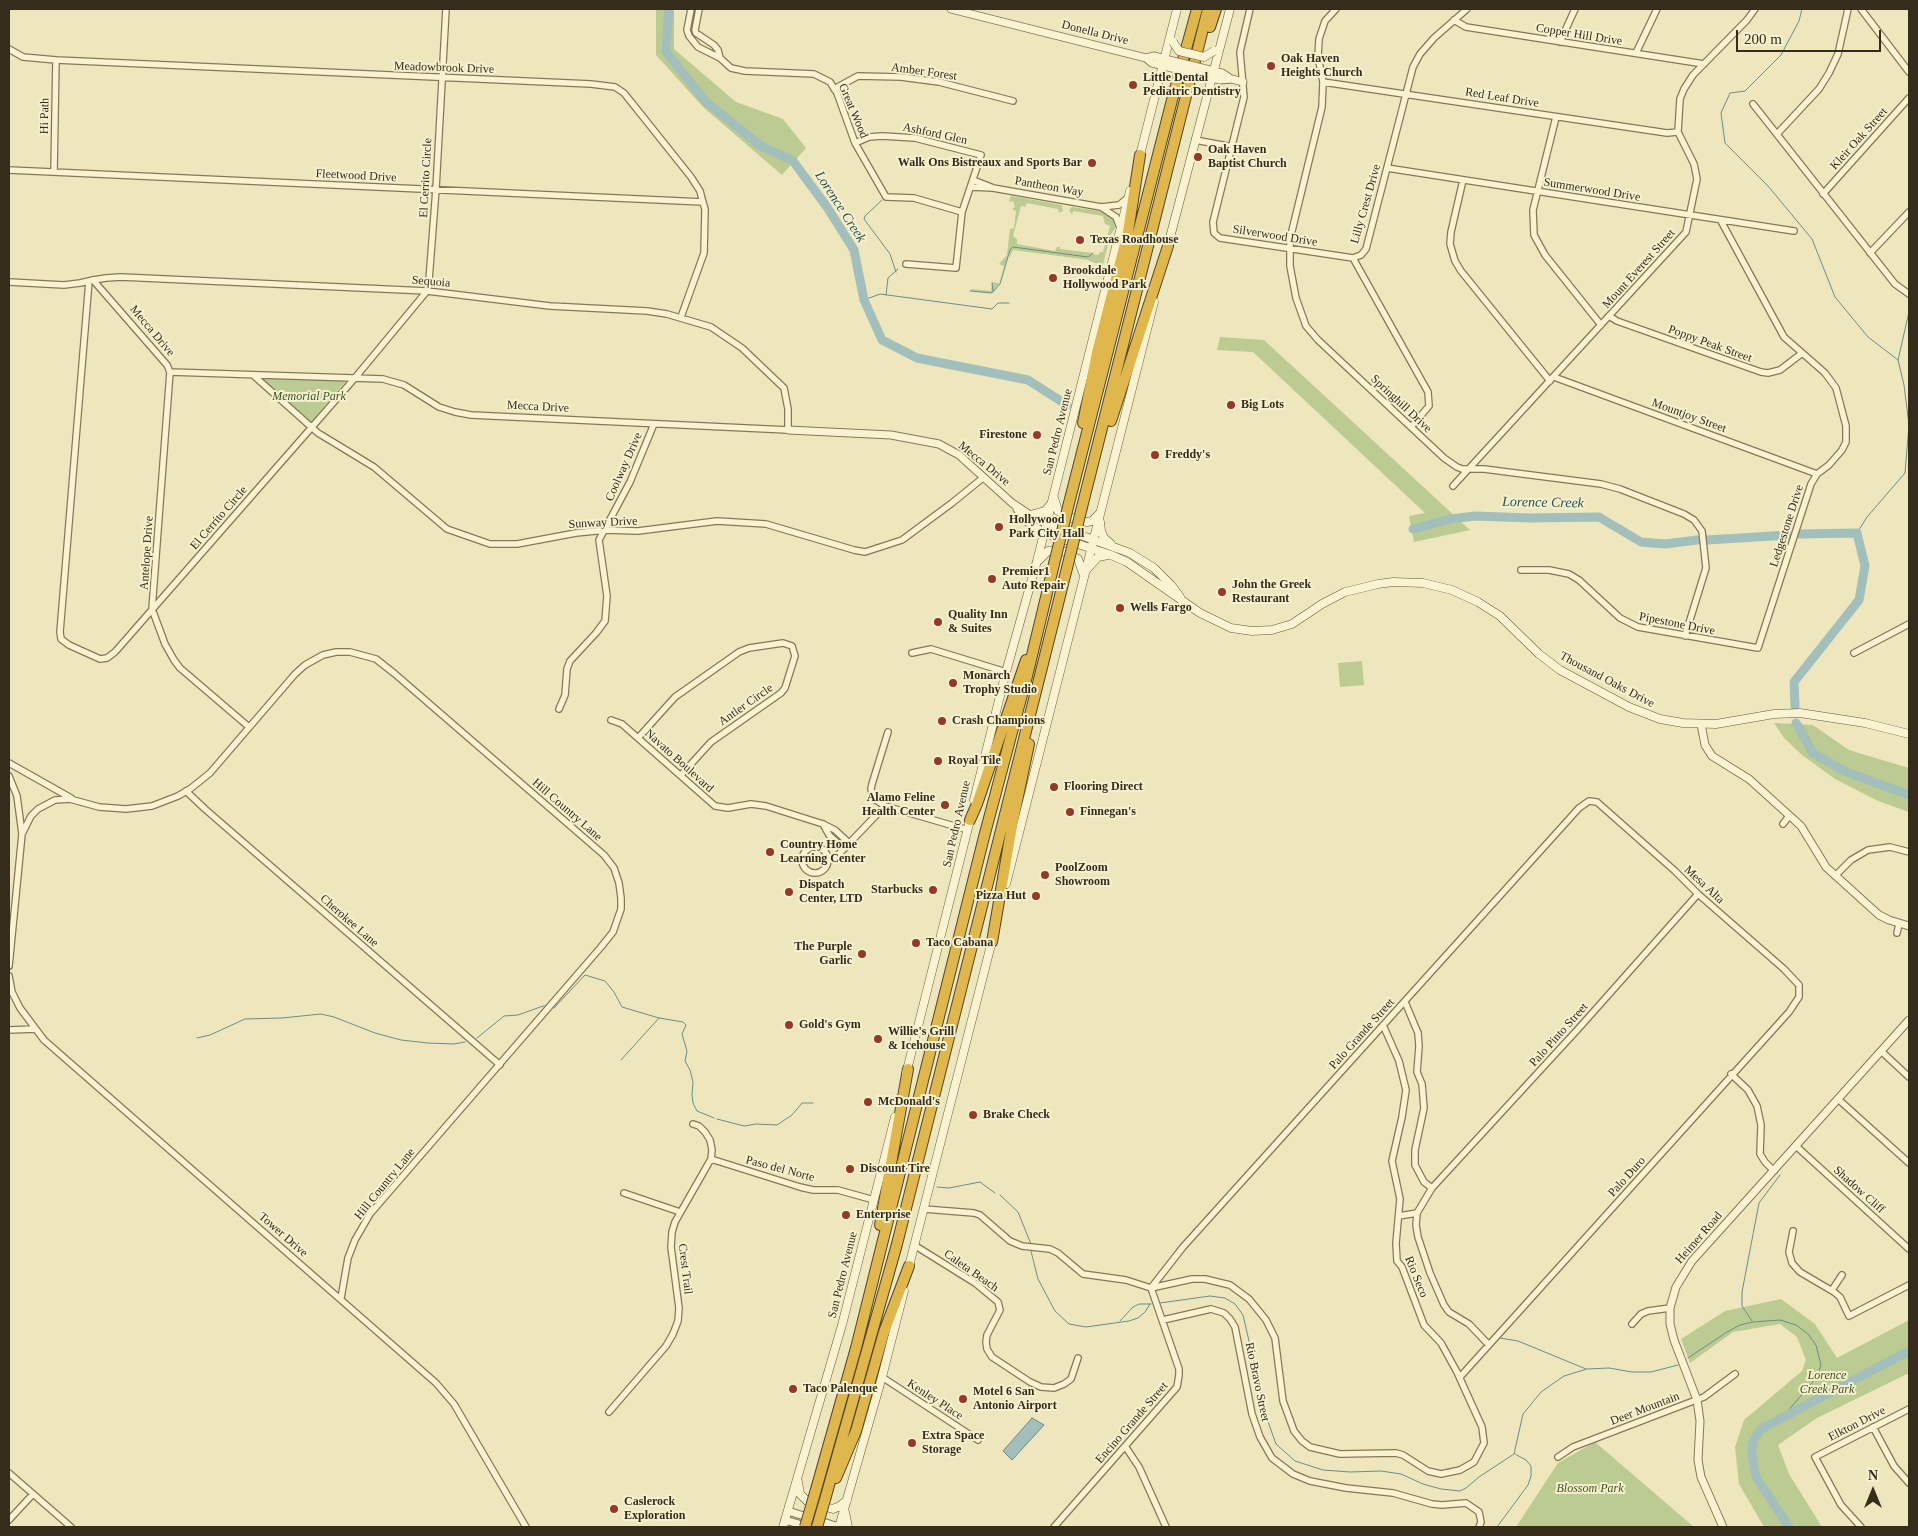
<!DOCTYPE html>
<html>
<head>
<meta charset="utf-8">
<style>
  body { margin:0 }
  #map { position:relative; width:1918px; height:1536px; overflow:hidden; background:#eee7be; font-family:"Times New Roman",serif }
  canvas { display:block }
  .frame { position:absolute; inset:0; border:10px solid #352c1c; pointer-events:none }
  .north { position:absolute; left:1848px; top:1466px; width:50px; height:50px; -webkit-text-stroke:4px #f5f0ce; paint-order:stroke; rotate:0deg; font-size:14px; font-weight:700; line-height:20px; text-align:center; color:#352c1c }
  .north::after { content:''; display:block; margin:auto; width:18px; height:22px; background:#352c1c; clip-path:polygon(50% 0,100% 100%,50% 72%,0 100%) }
  .scale { position:absolute; left:1736px; top:30px; width:145px; height:22px; box-sizing:border-box; border:2px solid #352c1c; border-top:0; padding-left:6px; font-size:15px; line-height:18px; white-space:nowrap; color:#352c1c; -webkit-text-stroke:4px #f5f0ce; paint-order:stroke }
</style>
</head>
<body>
<div id="map">
<canvas width="1918" height="1536"></canvas>
<div class="frame"></div>
<div class="north">N</div>
<div class="scale">200 m</div>
</div>
<script>
const c = document.querySelector('canvas').getContext('2d');
c.lineJoin = 'round';
function paint(path, color) {
  c.fillStyle = color;
  c.fill(path, 'evenodd');
}
function shape(rows) {
  const path = new Path2D();
  for (const r of rows) {
    if (r.length === 3) {
      path.moveTo(r[0] + r[2], r[1]);
      path.arc(r[0], r[1], r[2], 0, 2 * Math.PI);
      continue;
    }
    path.moveTo(r[0], r[1]);
    for (let i = 2; i < r.length; i += 2) path.lineTo(r[i], r[i + 1]);
  }
  return path;
}
function trace(path, color, width, dash) {
  c.strokeStyle = color;
  c.lineWidth = width;
  c.lineCap = dash ? 'butt' : 'round';
  c.setLineDash(dash || []);
  c.stroke(path);
}
function write(font, color, halo, rows, align = 'center') {
  c.font = font + ' "Times New Roman",serif';
  c.lineWidth = 4;
  c.setLineDash([]);
  c.textBaseline = 'middle';
  c.strokeStyle = halo;
  c.fillStyle = color;
  for (const [text, x, y, turn = 0] of rows) {
    c.save();
    c.translate(x, y);
    c.rotate((+turn || 0) * Math.PI / 180);
    c.textAlign = isNaN(turn) ? turn : align;
    if (halo) c.strokeText(text, 0, 0);
    c.fillText(text, 0, 0);
    c.restore();
  }
}
paint(shape([
  [656,9,674,9,674,49,736,102,783,119,806,148,782,175,703,107,656,55],
  [1012,196,1062,205,1063,211,1059,213,1058,209,1027,203,1025,207,1021,206,1013,236,1017,239,1017,244,1055,251,1057,247,1060,247,1060,249,1093,253,1091,254,1098,255,1100,252,1103,252,1110,226,1105,224,1103,216,1073,211,1072,215,1069,210,1072,207,1106,212,1114,220,1115,228,1110,236,1100,277,1094,274,1094,272,1098,272,1099,264,1089,261,1089,260,1013,250,1009,259,1010,251,1014,247,1013,247,1010,250,999,284,992,293,971,291,971,289,991,291,992,282,999,283,1004,266,999,264,1007,255,1010,229,1014,228,1016,211,1012,209,1015,207,1013,201,1009,202,1010,197],
  [1220,337,1264,340,1470,530,1414,542,1409,516,1425,513,1253,352,1217,350],
  [261,377,344,380,345,382,311,422,260,379],
  [1362,661,1364,685,1340,687,1338,663],
  [1774,723,1813,725,1849,750,1909,768,1909,812,1878,801,1835,779,1802,755,1784,738],
  [1781,1299,1815,1324,1837,1358,1909,1320,1909,1373,1817,1418,1778,1445,1789,1474,1822,1527,1764,1527,1739,1484,1735,1447,1744,1420,1802,1371,1806,1360,1797,1337,1780,1324,1733,1332,1690,1363,1681,1339,1725,1311],
  [1595,1442,1694,1527,1516,1527,1558,1463]
]), '#bbcb92');
const water = shape([
  [1032,1418,1044,1425,1012,1460,1003,1451,1032,1418]
]);
paint(water, '#a2bfbb');
trace(water, '#698d8a', 1);
trace(shape([
  [1802,9,1799,21,1781,55,1745,91,1730,93,1721,113,1725,143,1768,186,1812,239,1835,297,1868,337,1898,360,1904,385,1909,425,1905,473,1867,517,1857,533],
  [882,200,865,216,864,219,890,254,896,272],
  [992,283,993,291],
  [970,291,992,293,1000,284,1010,250,1013,247,1088,257,1093,253],
  [886,295,888,278,898,269],
  [864,300,880,294,992,309,998,303,1009,303],
  [1898,360,1909,312],
  [554,1008,585,975,605,981,614,992,622,1007,659,1018,683,1022,686,1025,682,1034,687,1051,685,1061,690,1070,693,1082,692,1095,693,1103,697,1111,714,1118],
  [197,1038,210,1035,245,1019,282,1018,321,1014,334,1017,375,1033,401,1040,428,1043,454,1044,465,1042],
  [477,1038,504,1016,518,1015,543,1006,545,1006],
  [621,1060,659,1018],
  [717,1119,744,1126,756,1124,777,1125,792,1115,802,1103,813,1103],
  [937,1187,949,1188,980,1182,995,1193],
  [1000,1195,1018,1212,1031,1244],
  [1031,1251,1038,1279,1055,1311,1069,1324,1086,1327,1129,1321,1138,1318,1145,1312,1150,1304],
  [1160,1303,1210,1296,1225,1298,1235,1304,1243,1315,1267,1419,1276,1444,1295,1461,1323,1470,1350,1472,1381,1471,1401,1474,1423,1484,1441,1489,1460,1491,1466,1488,1479,1477,1514,1454,1523,1414,1541,1392,1564,1376,1587,1369,1609,1368,1632,1372,1651,1372,1678,1365],
  [1120,1321,1133,1307,1139,1304,1151,1304],
  [1752,1321,1742,1306,1742,1292,1759,1203,1780,1175],
  [1500,1338,1518,1341,1586,1369],
  [1688,1358,1727,1332,1740,1325,1753,1322,1780,1320,1796,1325,1808,1334,1816,1345,1821,1365,1817,1377,1781,1419],
  [1497,1527,1528,1485,1531,1476,1531,1466,1526,1460,1515,1454]
]), '#698d8a', 1);
trace(shape([
  [669,9,666,52,706,102,761,146,793,161,827,207,854,250,864,300,882,340,917,358,1028,380,1067,405],
  [1413,529,1451,519,1475,516,1530,518,1599,517,1641,542,1665,544,1697,540],
  [1707,540,1788,535],
  [1795,706,1794,682,1859,600,1865,566,1857,533,1800,534],
  [1796,723,1813,753,1844,771,1909,795],
  [1789,1527,1756,1477,1752,1455,1753,1441,1761,1429,1909,1351]
]), '#a2bfbb', 9);
const minor = shape([
  [691,9,687,30,689,36,698,47,720,58,731,68,745,71,814,74,830,82,837,93,855,143,886,197,914,198,962,212],
  [699,9,695,30,696,33,714,45,718,50,720,58],
  [1250,9,1240,52,1244,97,1213,222,1214,233,1220,238,1353,258,1361,255,1366,249,1413,67,1420,54,1434,38,1467,9],
  [1336,9,1325,21,1319,39,1318,57,1323,82,1322,107,1290,239,1290,266,1296,298,1306,326,1318,340,1444,458,1457,467,1462,469,1484,469,1601,484,1620,489,1684,514,1694,520,1702,531,1706,568,1685,636],
  [1861,9,1909,72],
  [1454,20,1466,27,1704,64],
  [1560,42,1575,9],
  [9,49,23,57,56,60,591,84,615,87,624,93,691,177,700,191,702,199,705,209,704,253,681,317],
  [1636,53,1657,9],
  [1323,82,1667,133,1678,132],
  [834,89,858,76,901,77,939,82,1013,101],
  [1753,104,1895,284,1909,294],
  [1556,117,1533,210,1534,235,1545,255,1601,325],
  [1777,134,1819,89,1829,73,1838,54,1848,9],
  [1195,140,1233,147],
  [855,143,869,137,882,136,915,138,981,155,962,212,956,268,906,264],
  [1387,168,1794,231],
  [9,170,703,202],
  [54,171,56,60],
  [973,180,991,187],
  [1463,180,1451,232,1450,244,1455,261,1461,271,1550,381],
  [971,187,993,188,1101,207,1119,205,1129,197],
  [1823,194,1909,98],
  [1101,207,1116,217,1120,228],
  [1870,253,1909,212],
  [1353,258,1428,392,1429,406,1411,427],
  [89,281,60,632,61,639,69,645,100,659,107,658,115,652,354,379,427,291,429,280,436,189,446,9],
  [9,282,64,285,80,283,89,281,93,280,106,278,121,277,427,291,550,306,647,311,667,314,711,327,742,348,784,388,788,409,788,430,471,415,455,412,439,407,404,385,383,379,170,372,167,365,93,280],
  [1609,316,1617,321,1761,372,1768,373,1780,370,1801,354],
  [170,372,152,609,165,644,174,660,180,668,249,727],
  [253,375,318,433,374,467,447,529,490,544,517,544,576,533,606,530,638,531,717,521,766,524,854,550,865,552,902,540,952,503,984,477],
  [1554,377,1817,474],
  [1453,486,1686,232,1697,179,1694,164,1678,132,1680,99,1684,89,1693,75,1747,20,1755,9],
  [1521,570,1549,570,1569,574,1579,580,1620,618,1638,627,1758,648,1811,484,1817,474,1829,465,1842,450,1846,442,1846,426,1836,388,1825,373,1784,337,1721,221],
  [912,653,931,649,1006,672],
  [1854,653,1909,624],
  [559,709,565,695,567,669,570,661,596,633,605,621,607,596,599,540,630,482,654,424],
  [611,720,622,724,715,806,728,808,751,804,766,806,823,824,835,830,849,843],
  [888,732,872,784,871,789,874,799,885,806,968,830],
  [638,738,675,697,739,652,749,648,783,643,792,646,795,656,785,688,781,693,711,742,681,775],
  [9,763,71,798],
  [9,776,17,796,22,834,9,966],
  [186,791,205,809,500,1065],
  [823,824,829,835,844,849],
  [1783,824,1789,816],
  [22,834,31,816,38,809,55,800,70,799,99,807,126,809,152,806,178,796,190,789,210,773,295,674,305,665,323,655,336,652,350,652,376,659,395,674,604,855,614,868,619,883,621,898,621,909,613,932,601,947,370,1214,355,1240,348,1258,341,1298],
  [815,860,13],
  [828,859,838,855,885,806],
  [1835,876,1851,860,1868,850,1890,847,1909,852],
  [1897,933,1899,924],
  [9,976,12,992,20,1008,44,1040,436,1383,454,1404,526,1527],
  [1405,1002,1418,1033,1419,1046,1417,1072,1422,1084,1424,1108,1415,1150,1415,1165,1424,1182,1432,1188],
  [9,1030,35,1029],
  [1881,1051,1909,1077],
  [1731,1074,1748,1090,1757,1106,1761,1125,1760,1154,1765,1162,1774,1171],
  [1838,1099,1909,1163],
  [1796,1146,1909,1249],
  [711,1159,800,1187,813,1190,838,1190,874,1200],
  [624,1193,680,1212],
  [924,1209,974,1213,980,1215,1010,1241,1022,1246,1050,1249,1058,1253,1083,1274,1126,1280,1151,1288],
  [1399,1216,1417,1213],
  [1793,1231,1789,1252,1792,1263,1800,1272,1834,1292,1840,1297,1849,1316,1909,1285],
  [914,1245,975,1283,998,1302,1000,1310,987,1335,986,1342,987,1349,992,1357,1030,1382,1041,1387,1054,1388,1064,1384,1071,1379,1078,1358],
  [1151,1288,1183,1247,1579,808,1589,801,1597,802,1675,871,1698,894,1784,969,1799,985,1799,997,1789,1012,1460,1377],
  [1151,1288,1192,1279,1205,1279,1230,1285,1249,1299,1266,1320,1275,1338,1283,1401,1294,1431,1302,1441,1310,1447,1340,1454,1396,1453,1403,1455,1428,1471,1441,1474,1460,1470,1474,1462,1484,1443,1482,1427,1457,1372,1441,1343,1424,1325,1402,1267,1397,1261,1396,1243,1400,1199,1392,1161,1402,1117,1406,1090,1399,1061,1383,1025],
  [1832,1290,1842,1275],
  [1163,1320,1211,1309,1224,1313,1230,1319,1235,1327,1252,1414,1260,1437,1272,1458,1293,1474,1310,1481,1346,1488,1393,1493,1432,1504,1442,1505,1466,1503,1479,1512,1481,1522,1479,1527],
  [1632,1324,1641,1314,1648,1311,1670,1308],
  [1489,1345,1469,1324,1449,1312,1444,1305,1430,1273,1418,1237,1416,1225,1417,1213,1432,1188,1579,1028,1698,894],
  [882,1377,978,1440],
  [609,1412,666,1346,673,1334,678,1321,679,1308,671,1247,672,1232,675,1222,711,1159,712,1150,710,1140,705,1132,699,1126,693,1124],
  [1873,1427,1894,1466,1909,1483],
  [1125,1446,1139,1467,1166,1527],
  [1558,1457,1573,1447,1704,1397,1735,1374],
  [9,1473,71,1527],
  [9,1520,33,1494],
  [1054,1527,1177,1387,1179,1375,1179,1369,1151,1288],
  [1861,1527,1841,1505,1815,1457,1909,1409]
]);
const tertiary = shape([
  [951,9,1146,58,1154,56,1173,61],
  [1146,58,1152,63,1172,68],
  [1202,68,1222,73,1231,79],
  [1200,75,1220,80,1232,79,1243,82],
  [788,430,891,435,939,444,959,455,1012,503,1030,515,1047,523],
  [1017,509,1026,521,1045,533],
  [1701,724,1705,745,1712,756,1749,779,1801,826,1826,867,1879,915,1889,920,1909,926],
  [788,1511,839,1527],
  [785,1520,809,1527],
  [1723,1527,1701,1477,1698,1460,1700,1421,1697,1400,1674,1340,1670,1324,1670,1308,1676,1287,1692,1261,1909,1020]
]);
const secondary = shape([
  [1139,159,1177,9],
  [1167,249,1230,9],
  [1054,498,1058,511,1074,519,1087,522,1092,521,1100,513],
  [1030,515,1045,511,1051,504],
  [1100,522,1101,531,1104,538,1111,544],
  [1047,523,1130,553,1154,568,1171,585,1180,597],
  [1045,533,1111,555,1127,562,1200,613,1231,628,1252,631,1272,630,1292,624,1322,604,1345,592,1378,584,1393,582,1423,583,1452,590,1478,602,1500,616,1539,654,1560,670,1629,707,1660,719,1683,723,1716,724,1774,714,1800,713,1865,723,1909,734],
  [1039,560,1048,551,1063,551,1078,559,1083,573],
  [1087,569,1098,557,1108,555],
  [974,800,1006,672,1037,561,1130,191],
  [1006,884,1154,302],
  [906,1074,971,816],
  [908,1270,993,937],
  [798,1482,800,1494,808,1502,833,1509,840,1506,847,1500],
  [845,1512,848,1527],
  [783,1527,842,1325,895,1117],
  [839,1527,882,1377,904,1291]
]);
const motorway = shape([
  [1210,27,1216,9],
  [1111,421,1168,246],
  [1083,423,1097,353,1128,232,1140,155],
  [1069,503,1172,100,1197,9],
  [1082,507,1208,9],
  [970,820,977,804,1026,660],
  [992,942,1013,820,1029,744],
  [880,1225,908,1069],
  [836,1478,856,1431,884,1332,909,1266],
  [815,1493,856,1348,984,837,1027,676,1054,564],
  [826,1496,897,1244,1067,568]
]);
trace(minor, '#867857', 8);
trace(tertiary, '#867857', 9);
trace(secondary, '#67583a', 9);
trace(motorway, '#53452c', 12);
trace(minor, '#f9f3d1', 5.5);
trace(tertiary, '#f9f3d1', 7);
trace(secondary, '#f9f3d1', 8);
trace(motorway, '#dfb74d', 10);
const tertiaryBridge = shape([
  [1173,61,1202,68],
  [1172,68,1200,75]
]);
const secondaryBridge = shape([
  [1173,42,1179,51,1204,57,1214,51]
]);
const motorwayBridge = shape([
  [1054,564,1069,503],
  [1067,568,1082,507],
  [805,1527,815,1493],
  [817,1527,826,1496]
]);
trace(tertiaryBridge, '#867857', 9, []);
trace(secondaryBridge, '#67583a', 9, []);
trace(motorwayBridge, '#53452c', 12, []);
trace(tertiaryBridge, '#f9f3d1', 7);
trace(secondaryBridge, '#f9f3d1', 8);
trace(motorwayBridge, '#dfb74d', 10);
for (const [x, y, r, color] of [
  [1271,66,5,"#953827"],
  [1133,85,5,"#953827"],
  [1198,157,5,"#953827"],
  [1092,163,5,"#953827"],
  [1080,240,5,"#953827"],
  [1053,278,5,"#953827"],
  [1231,405,5,"#953827"],
  [1037,435,5,"#953827"],
  [1155,455,5,"#953827"],
  [999,527,5,"#953827"],
  [992,579,5,"#953827"],
  [1222,592,5,"#953827"],
  [1120,608,5,"#953827"],
  [938,622,5,"#953827"],
  [953,683,5,"#953827"],
  [942,721,5,"#953827"],
  [938,761,5,"#953827"],
  [1054,787,5,"#953827"],
  [945,805,5,"#953827"],
  [1070,812,5,"#953827"],
  [770,852,5,"#953827"],
  [1045,875,5,"#953827"],
  [933,890,5,"#953827"],
  [789,892,5,"#953827"],
  [1036,896,5,"#953827"],
  [916,943,5,"#953827"],
  [862,954,5,"#953827"],
  [789,1025,5,"#953827"],
  [878,1039,5,"#953827"],
  [868,1102,5,"#953827"],
  [973,1115,5,"#953827"],
  [850,1169,5,"#953827"],
  [846,1215,5,"#953827"],
  [793,1389,5,"#953827"],
  [963,1399,5,"#953827"],
  [912,1443,5,"#953827"],
  [614,1509,5,"#953827"]
]) {
  const dot = new Path2D();
  dot.arc(x, y, r, 0, 2 * Math.PI);
  c.fillStyle = color;
  c.fill(dot);
  trace(dot, '#f5f0ce', 2);
}
write('12px', '#352c1c', '#f5f0ce', [
  ["Donella Drive",1095,33,14],
  ["Copper Hill Drive",1579,35,9],
  ["Meadowbrook Drive",444,68,2],
  ["Amber Forest",924,72,8],
  ["Red Leaf Drive",1502,98,9],
  ["Great Wood",853,111,67],
  ["Hi Path",45,116,-89],
  ["Ashford Glen",935,134,12],
  ["Kleir Oak Street",1859,139,-48],
  ["Fleetwood Drive",356,176,3],
  ["El Cerrito Circle",426,178,-87],
  ["Pantheon Way",1049,187,10],
  ["Summerwood Drive",1592,190,9],
  ["Lilly Crest Drive",1366,204,-74],
  ["Silverwood Drive",1275,236,9],
  ["Mount Everest Street",1639,269,-48],
  ["Sequoia",431,282,5],
  ["Mecca Drive",152,331,50],
  ["Poppy Peak Street",1710,344,20],
  ["Springhill Drive",1401,404,43],
  ["Mecca Drive",538,407,3],
  ["Mountjoy Street",1689,416,20],
  ["San Pedro Avenue",1058,432,-76],
  ["Mecca Drive",984,464,39],
  ["Coolway Drive",624,467,-66],
  ["El Cerrito Circle",219,518,-49],
  ["Sunway Drive",603,523,-3],
  ["Ledgestone Drive",1787,526,-72],
  ["Antelope Drive",147,553,-86],
  ["Pipestone Drive",1677,624,11],
  ["Thousand Oaks Drive",1607,680,28],
  ["Antler Circle",746,705,-35],
  ["Navato Boulevard",679,761,42],
  ["Hill Country Lane",567,810,41],
  ["San Pedro Avenue",957,824,-77],
  ["Mesa Alta",1704,885,43],
  ["Cherokee Lane",349,921,41],
  ["Palo Grande Street",1362,1034,-48],
  ["Palo Pinto Street",1559,1035,-48],
  ["Paso del Norte",780,1169,15],
  ["Palo Duro",1627,1177,-48],
  ["Hill Country Lane",385,1184,-51],
  ["Shadow Cliff",1859,1190,42],
  ["Tower Drive",283,1235,41],
  ["Heimer Road",1699,1238,-49],
  ["Crest Trail",685,1269,83],
  ["Caleta Beach",971,1271,35],
  ["San Pedro Avenue",843,1275,-76],
  ["Rio Seco",1416,1277,68],
  ["Rio Bravo Street",1257,1382,78],
  ["Kenley Place",935,1400,33],
  ["Deer Mountain",1645,1409,-21],
  ["Encino Grande Street",1132,1423,-49],
  ["Elkton Drive",1857,1424,-27]
]);
write('bold 12px', '#352c1c', '#f5f0ce', [
  ["Oak Haven",1281,59],
  ["Heights Church",1281,73],
  ["Little Dental",1143,78],
  ["Pediatric Dentistry",1143,92],
  ["Oak Haven",1208,150],
  ["Baptist Church",1208,164],
  ["Walk Ons Bistreaux and Sports Bar",1082,163,"right"],
  ["Texas Roadhouse",1090,240],
  ["Brookdale",1063,271],
  ["Hollywood Park",1063,285],
  ["Big Lots",1241,405],
  ["Firestone",1027,435,"right"],
  ["Freddy's",1165,455],
  ["Hollywood",1009,520],
  ["Park City Hall",1009,534],
  ["Premier1",1002,572],
  ["Auto Repair",1002,586],
  ["John the Greek",1232,585],
  ["Restaurant",1232,599],
  ["Wells Fargo",1130,608],
  ["Quality Inn",948,615],
  ["& Suites",948,629],
  ["Monarch",963,676],
  ["Trophy Studio",963,690],
  ["Crash Champions",952,721],
  ["Royal Tile",948,761],
  ["Flooring Direct",1064,787],
  ["Alamo Feline",935,798,"right"],
  ["Health Center",935,812,"right"],
  ["Finnegan's",1080,812],
  ["Country Home",780,845],
  ["Learning Center",780,859],
  ["PoolZoom",1055,868],
  ["Showroom",1055,882],
  ["Dispatch",799,885],
  ["Center, LTD",799,899],
  ["Starbucks",923,890,"right"],
  ["Pizza Hut",1026,896,"right"],
  ["Taco Cabana",926,943],
  ["The Purple",852,947,"right"],
  ["Garlic",852,961,"right"],
  ["Gold's Gym",799,1025],
  ["Willie's Grill",888,1032],
  ["& Icehouse",888,1046],
  ["McDonald's",878,1102],
  ["Brake Check",983,1115],
  ["Discount Tire",860,1169],
  ["Enterprise",856,1215],
  ["Taco Palenque",803,1389],
  ["Motel 6 San",973,1392],
  ["Antonio Airport",973,1406],
  ["Extra Space",922,1436],
  ["Storage",922,1450],
  ["Caslerock",624,1502],
  ["Exploration",624,1516]
], 'left');
write('italic 12px', '#3e5122', '#f5f0ce', [
  ["Memorial Park",309,397],
  ["Lorence",1827,1376],
  ["Creek Park",1827,1390],
  ["Blossom Park",1590,1489]
]);
write('italic 14px', '#2b5155', '#f5f0ce', [
  ["Lorence Creek",840,207,57],
  ["Lorence Creek",1543,503,1]
]);
</script>
</body>
</html>
